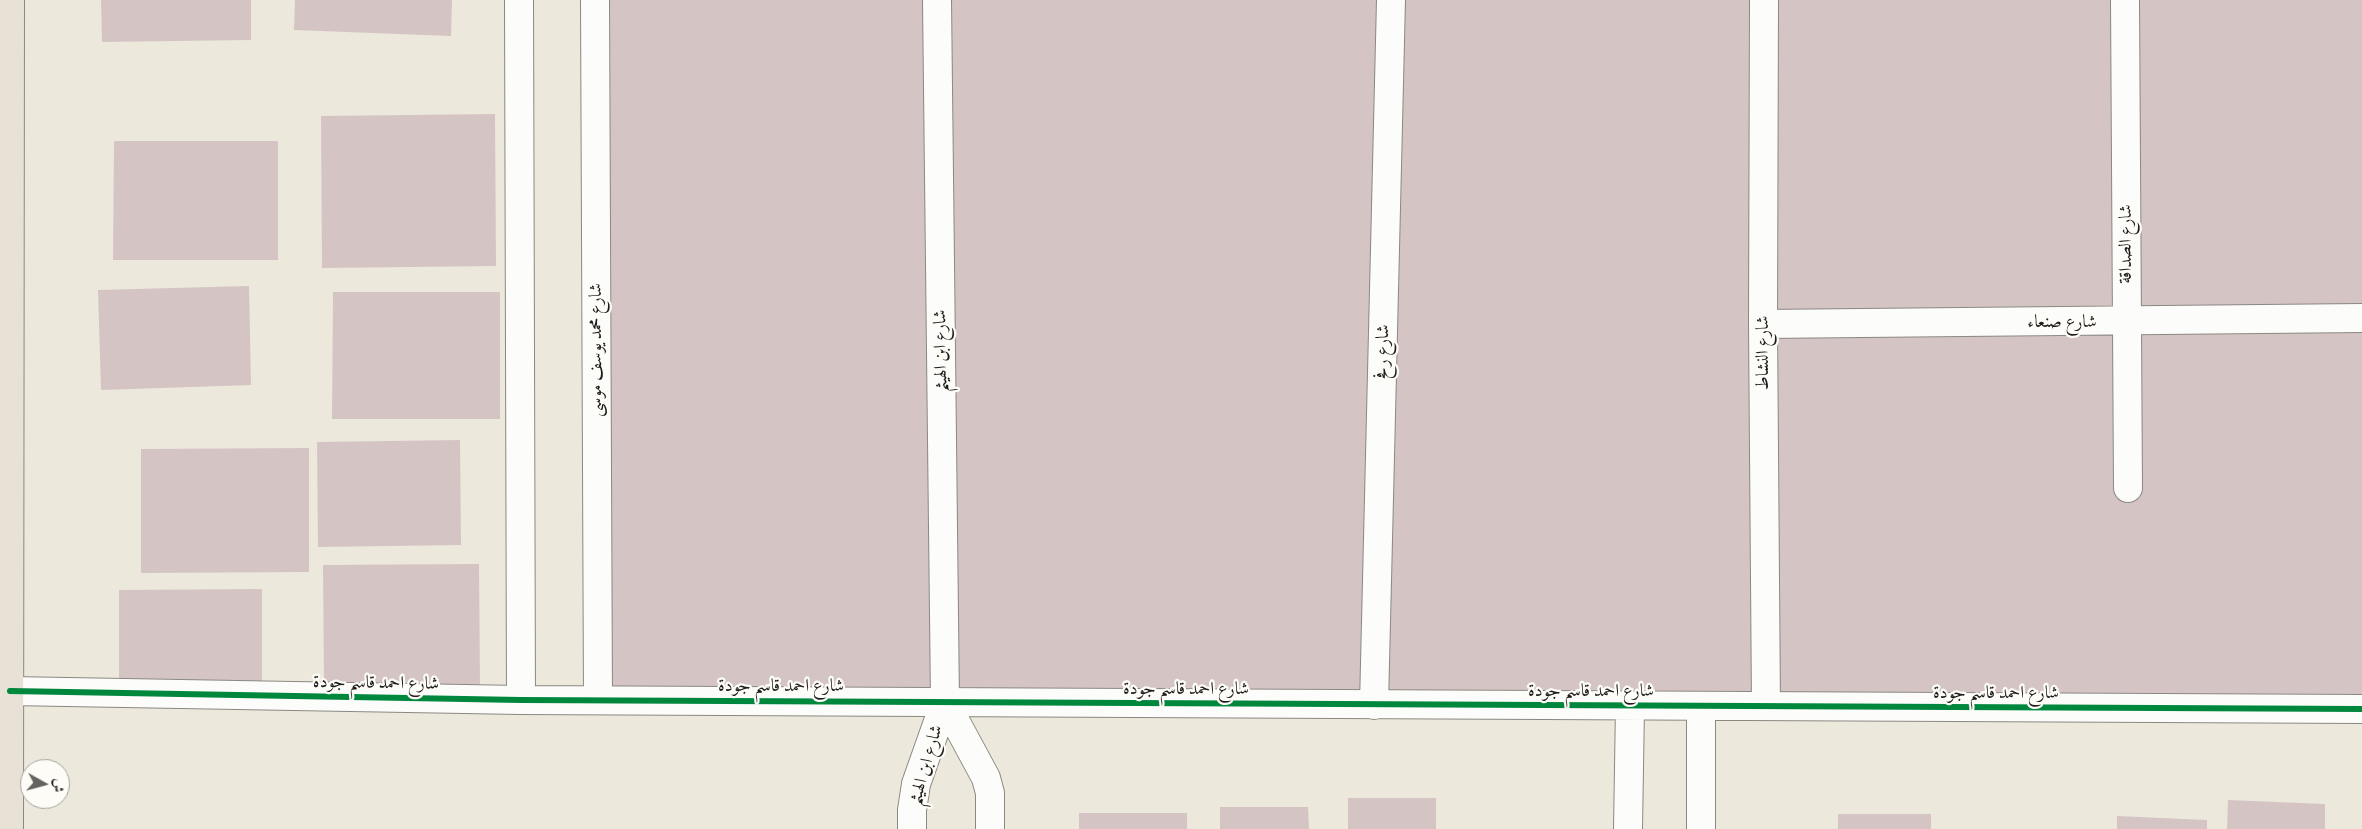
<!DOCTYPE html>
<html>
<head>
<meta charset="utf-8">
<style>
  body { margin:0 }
  #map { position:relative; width:2362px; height:829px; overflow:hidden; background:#ede8dc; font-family:"EB Garamond",Amiri,serif }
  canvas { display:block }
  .north { position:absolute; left:20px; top:759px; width:50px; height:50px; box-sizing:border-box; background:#fdfcf7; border:1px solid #a3a29f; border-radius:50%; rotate:97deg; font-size:14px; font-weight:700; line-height:20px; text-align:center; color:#1c1c1c }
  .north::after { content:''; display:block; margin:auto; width:18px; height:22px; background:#65635f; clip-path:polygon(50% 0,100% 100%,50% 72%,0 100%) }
</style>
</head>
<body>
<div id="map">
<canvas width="2362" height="829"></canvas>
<div class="north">ش</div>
</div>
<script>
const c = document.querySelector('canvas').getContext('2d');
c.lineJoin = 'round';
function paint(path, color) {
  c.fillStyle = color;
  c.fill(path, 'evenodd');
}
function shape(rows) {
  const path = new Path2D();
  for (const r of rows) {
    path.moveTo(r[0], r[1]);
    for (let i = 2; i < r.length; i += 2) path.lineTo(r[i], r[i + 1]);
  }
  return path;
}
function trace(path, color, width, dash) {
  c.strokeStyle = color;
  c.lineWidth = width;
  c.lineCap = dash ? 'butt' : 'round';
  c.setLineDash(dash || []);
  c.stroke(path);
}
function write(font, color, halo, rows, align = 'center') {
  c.font = font + ' "EB Garamond",Amiri,serif';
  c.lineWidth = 4.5;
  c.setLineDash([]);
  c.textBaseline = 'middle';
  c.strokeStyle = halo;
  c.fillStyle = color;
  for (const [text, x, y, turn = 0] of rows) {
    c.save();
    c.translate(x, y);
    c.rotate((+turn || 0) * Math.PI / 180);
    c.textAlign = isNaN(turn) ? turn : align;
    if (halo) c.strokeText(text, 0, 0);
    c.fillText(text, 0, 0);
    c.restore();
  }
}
paint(shape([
  [101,0,251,0,251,40,102,42],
  [295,0,452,0,451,36,294,30],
  [594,0,2362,0,2362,709,598,700],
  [495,114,496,266,322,268,321,116],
  [114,141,278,141,278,260,113,260],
  [249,286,251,385,101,390,98,290],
  [333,292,500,292,500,419,332,419],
  [460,440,461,545,318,547,317,442],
  [309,448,309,572,141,573,141,449],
  [479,564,480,685,324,686,323,565],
  [262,589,262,687,119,687,119,590],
  [1348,798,1436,798,1436,829,1348,829],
  [2228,800,2325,804,2325,829,2227,829],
  [1220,807,1308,807,1309,829,1220,829],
  [1079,813,1187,813,1187,829,1079,829],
  [1838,814,1931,814,1931,829,1838,829],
  [2117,816,2207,820,2207,829,2117,829]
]), '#d4c5c4');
const minor = shape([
  [519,0,521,700],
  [595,0,598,700],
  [1764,0,1763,324,1766,706],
  [2125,0,2128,488],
  [1763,324,2362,318],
  [10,691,521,700,2362,709],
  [945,702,986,778,990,793,990,829],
  [1374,705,1391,0],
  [1701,706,1701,829],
  [912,829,912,810,916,784,945,702,937,0],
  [1628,829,1630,706]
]);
const major = shape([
  [9,829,10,0]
]);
trace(minor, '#8b8882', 30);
trace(major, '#8b8882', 30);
trace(minor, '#fcfcfa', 28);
trace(major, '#e8e2d6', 28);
trace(shape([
  [10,691,521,700,2362,709]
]), '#00873e', 6);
write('18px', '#1c1c1c', '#fdfcf7', [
  ["شارع الصداقة",2126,244,-90],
  ["شارع صنعاء",2062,322],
  ["شارع محمد يوسف موسى",596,350,-90],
  ["شارع ابن الهيثم",941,351,-91],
  ["شارع رفح",1383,352,-89],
  ["شارع النشاط",1763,353,-90],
  ["شارع احمد قاسم جودة",376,683,1],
  ["شارع احمد قاسم جودة",781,686],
  ["شارع احمد قاسم جودة",1186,689],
  ["شارع احمد قاسم جودة",1591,691],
  ["شارع احمد قاسم جودة",1996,693],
  ["شارع ابن الهيثم",926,765,-74]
]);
</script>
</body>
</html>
